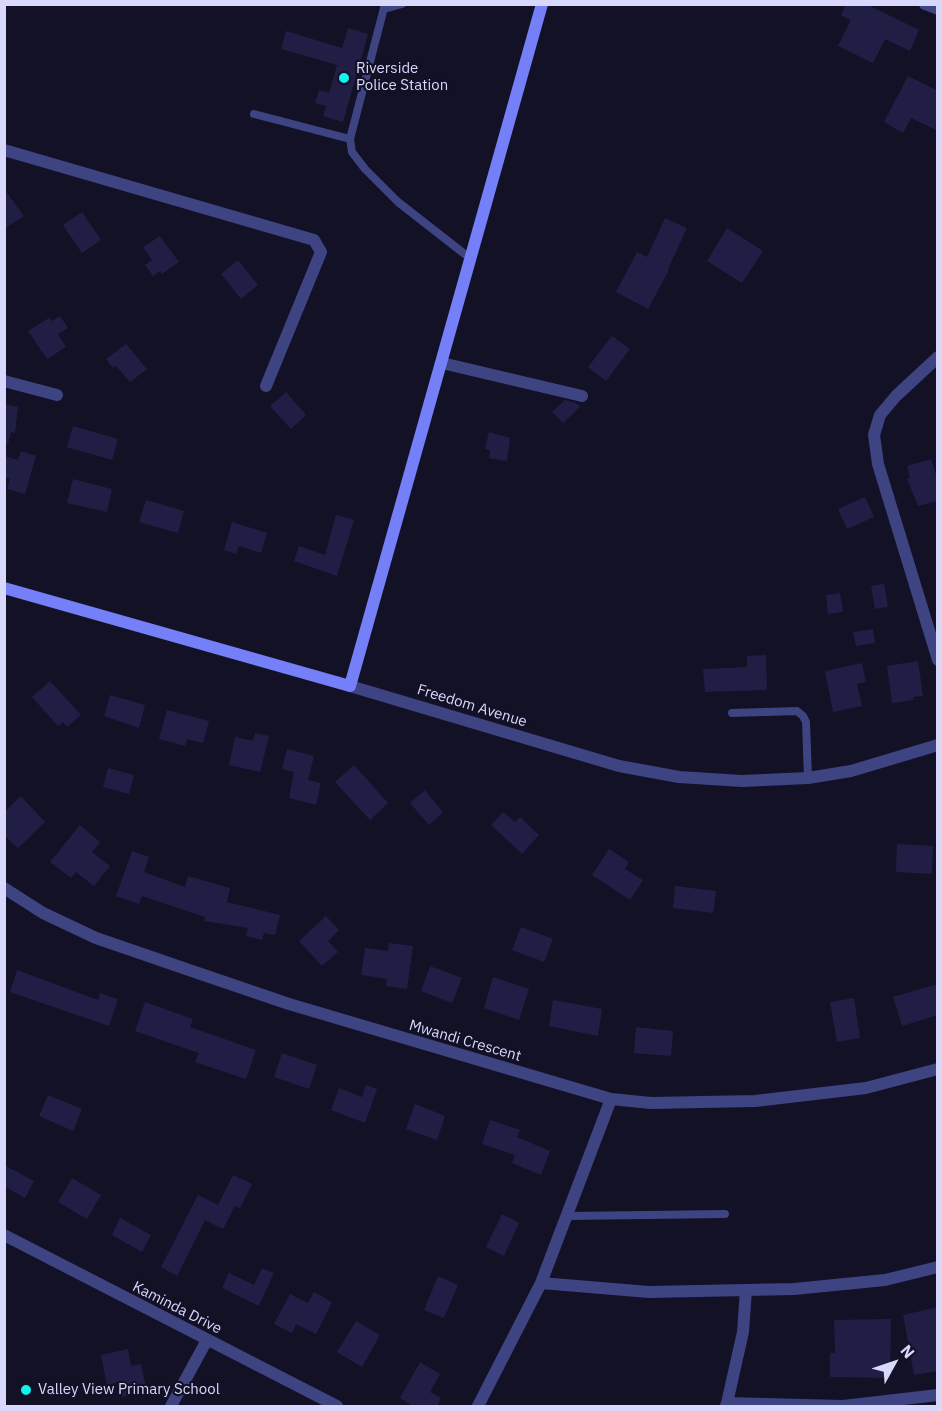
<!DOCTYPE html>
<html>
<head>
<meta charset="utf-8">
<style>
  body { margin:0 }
  #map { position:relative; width:942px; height:1411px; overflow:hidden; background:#121126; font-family:"IBM Plex Sans",sans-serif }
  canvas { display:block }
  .frame { position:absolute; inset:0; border:6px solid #d8d8fd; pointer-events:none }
  .north { position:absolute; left:864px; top:1333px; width:60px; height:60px; -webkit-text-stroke:4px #121126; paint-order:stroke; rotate:50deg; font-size:16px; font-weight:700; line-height:24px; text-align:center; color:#d8d8fd }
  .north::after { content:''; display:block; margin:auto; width:21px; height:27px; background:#d8d8fd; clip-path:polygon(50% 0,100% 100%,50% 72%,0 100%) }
</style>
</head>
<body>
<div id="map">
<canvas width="942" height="1411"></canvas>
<div class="frame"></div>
<div class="north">N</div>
</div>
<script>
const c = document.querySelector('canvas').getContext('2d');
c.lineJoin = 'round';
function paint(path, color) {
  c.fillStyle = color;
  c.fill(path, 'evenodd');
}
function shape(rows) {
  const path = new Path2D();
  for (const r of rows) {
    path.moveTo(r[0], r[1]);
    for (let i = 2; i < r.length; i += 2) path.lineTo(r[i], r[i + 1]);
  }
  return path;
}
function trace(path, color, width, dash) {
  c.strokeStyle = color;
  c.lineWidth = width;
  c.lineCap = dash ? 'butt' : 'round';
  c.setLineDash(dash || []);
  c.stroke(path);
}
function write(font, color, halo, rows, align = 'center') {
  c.font = font + ' "IBM Plex Sans",sans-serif';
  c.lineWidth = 4.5;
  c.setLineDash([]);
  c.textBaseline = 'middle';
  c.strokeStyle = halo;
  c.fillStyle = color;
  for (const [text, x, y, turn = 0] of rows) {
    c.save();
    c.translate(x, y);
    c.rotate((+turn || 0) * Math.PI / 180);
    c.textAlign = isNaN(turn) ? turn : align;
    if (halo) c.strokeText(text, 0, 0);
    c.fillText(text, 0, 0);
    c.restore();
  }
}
paint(shape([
  [846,4,866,4,919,30,910,51,885,39,873,63,838,46,851,20,841,15],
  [348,28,368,34,343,122,323,116,326,106,315,103,319,90,329,93,337,65,281,49,286,31,342,48],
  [908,76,938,91,938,131,911,118,903,133,884,122],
  [4,189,24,216,4,229],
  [82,212,101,240,82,253,63,225],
  [665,218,687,228,668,269,669,270,648,309,616,292,637,252,647,257],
  [727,228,763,251,742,283,707,261],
  [160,236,179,262,162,274,160,271,153,276,145,265,152,260,143,247],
  [238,260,258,285,241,299,221,274],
  [60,316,68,328,58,334,66,347,47,359,28,331,49,318,52,321],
  [612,336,630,349,606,381,588,367],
  [126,344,147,369,130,382,116,366,113,368,106,359],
  [286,392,306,415,291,429,270,406],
  [565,400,576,403,580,407,563,423,552,412],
  [4,404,18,407,15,433,11,432,8,444,4,443],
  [73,426,118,439,112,460,67,447],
  [489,432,510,438,507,461,489,458,490,450,485,449],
  [21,451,36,456,25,494,7,489,10,479,4,477,4,456,18,460],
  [931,459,938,481,938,501,918,506,907,479,910,478,907,466],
  [73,479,112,489,107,512,67,503],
  [865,497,874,517,847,529,838,509],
  [146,500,184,511,178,533,139,522],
  [336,515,354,520,337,576,294,561,299,546,325,555],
  [232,522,267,533,261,553,239,546,236,554,224,550],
  [884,584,888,607,875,609,871,586],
  [840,593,843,612,828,614,826,595],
  [873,629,875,643,856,646,853,632],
  [766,655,767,690,705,692,703,669,747,667,747,656],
  [918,661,923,696,913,697,914,700,892,703,887,666],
  [862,663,866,682,857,684,862,706,833,712,825,671],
  [50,681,81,715,67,727,63,722,58,726,32,697],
  [110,695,145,705,139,728,104,716],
  [167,710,209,721,203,743,187,739,185,746,159,739],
  [255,733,269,736,260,772,229,765,235,737,253,741],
  [287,749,314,756,308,780,321,783,316,805,289,798,294,772,282,769],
  [354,765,388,803,370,820,335,782],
  [108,768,134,775,129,794,103,787],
  [425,790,443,812,429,825,410,803],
  [21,796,45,822,18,848,4,835,4,812],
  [503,812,515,822,520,817,539,835,522,854,491,825],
  [80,825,100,842,92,852,110,866,94,886,76,872,71,878,50,862],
  [897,844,933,846,932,874,896,872],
  [609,849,629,862,625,869,643,880,630,900,592,875],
  [132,851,149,857,144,872,185,887,188,876,230,888,227,902,280,915,275,935,264,933,262,940,246,936,248,928,204,921,205,917,142,896,139,904,116,896],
  [675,886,716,891,713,913,673,908],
  [326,916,339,930,328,941,338,952,322,966,299,941],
  [521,927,553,939,544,962,512,950],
  [389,943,413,946,407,989,386,986,387,979,361,975,365,948,388,951],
  [430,966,462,978,452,1003,421,991],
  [17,970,98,1000,100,993,118,999,109,1026,10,992],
  [493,977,529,989,519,1020,484,1008],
  [938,984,938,1015,902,1026,893,997],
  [854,998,860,1038,837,1042,830,1002],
  [553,1000,602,1009,598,1036,549,1026],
  [145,1002,193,1019,190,1027,256,1050,246,1079,195,1062,199,1053,135,1031],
  [636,1027,673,1031,671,1056,634,1053],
  [282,1053,317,1065,309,1089,274,1077],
  [366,1085,377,1089,365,1123,331,1110,339,1088,362,1097],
  [48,1095,82,1109,73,1131,39,1116],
  [415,1104,445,1116,437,1140,406,1129],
  [490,1120,520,1130,517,1137,550,1151,541,1175,512,1163,515,1155,482,1144],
  [4,1165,34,1181,25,1198,4,1186],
  [233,1175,252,1184,240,1208,235,1206,223,1229,205,1220,177,1276,161,1267,198,1195,218,1205],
  [72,1178,101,1195,87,1219,58,1202],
  [502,1214,519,1223,504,1256,486,1247],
  [120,1218,151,1235,142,1252,112,1235],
  [262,1268,274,1273,259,1306,222,1288,229,1273,254,1285],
  [438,1276,458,1285,444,1318,424,1310],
  [314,1292,332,1302,316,1334,296,1324,292,1333,274,1324,290,1294,308,1303],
  [938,1307,938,1371,914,1375,903,1315],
  [891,1319,890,1378,830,1377,830,1353,835,1353,834,1320],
  [356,1321,380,1335,362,1367,337,1352],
  [128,1349,131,1366,141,1364,147,1392,122,1397,119,1382,107,1385,101,1355],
  [420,1362,440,1374,430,1392,441,1398,437,1407,414,1407,400,1398]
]), '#211e46');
trace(shape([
  [385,4,350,139,352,152,365,169,398,202,471,259],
  [384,9,402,4],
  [254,114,350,139],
  [732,713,797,711,803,716,806,722,808,778],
  [567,1216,725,1214]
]), '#3e4382', 8);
trace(shape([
  [925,4,938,9],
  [4,150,314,240,321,252,266,386],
  [938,357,896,396,880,415,874,435,878,464,938,660],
  [442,363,582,396],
  [4,381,57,395],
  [350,686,619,766,679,777,742,781,808,778,851,771,938,745],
  [4,888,43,913,96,938,192,971,289,1004,611,1099,651,1103,755,1101,866,1088,938,1069],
  [4,1235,337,1406],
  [541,1283,649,1292,794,1289,885,1280,938,1267],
  [727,1403,743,1332,746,1290],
  [171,1406,207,1340],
  [478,1406,541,1283,611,1099],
  [726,1406,727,1403,843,1406,938,1395]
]), '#3e4382', 12);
trace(shape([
  [4,588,350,686,542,4]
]), '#747ff8', 12);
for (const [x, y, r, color] of [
  [344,78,6,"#0ef3f0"],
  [26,1390,6,"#0ef3f0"]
]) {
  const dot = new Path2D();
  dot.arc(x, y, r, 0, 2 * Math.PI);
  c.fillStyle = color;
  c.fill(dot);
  trace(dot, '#121126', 2);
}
write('15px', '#d8d8fd', '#121126', [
  ["Riverside",356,69],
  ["Police Station",356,86],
  ["Valley View Primary School",38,1390]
], 'left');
write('15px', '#d8d8fd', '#121126', [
  ["Freedom Avenue",472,706,17],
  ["Mwandi Crescent",465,1041,16],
  ["Kaminda Drive",177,1308,27]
]);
</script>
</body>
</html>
